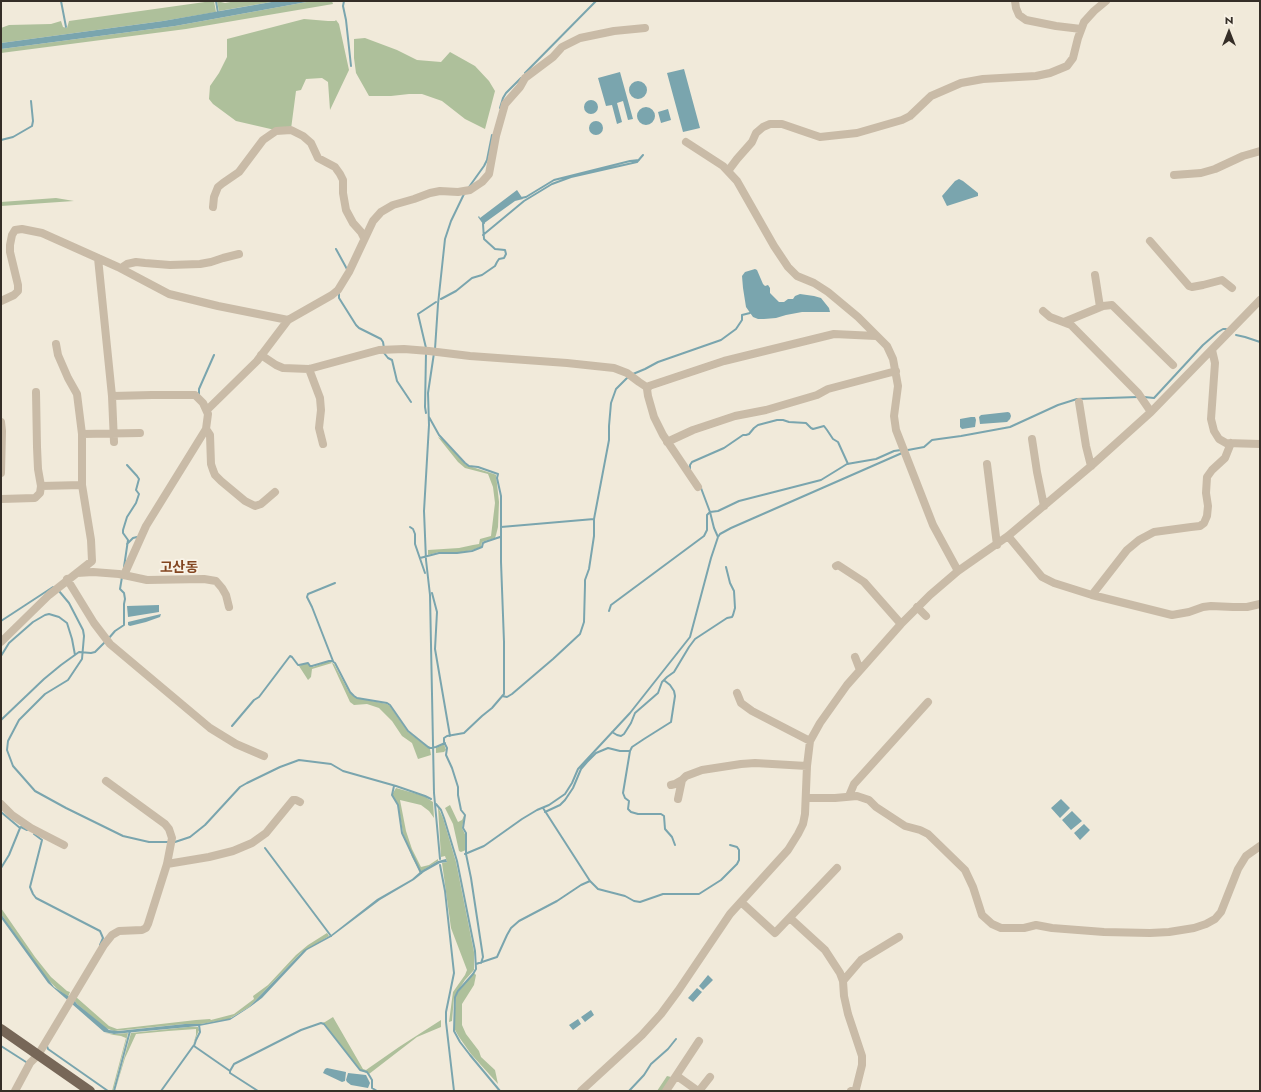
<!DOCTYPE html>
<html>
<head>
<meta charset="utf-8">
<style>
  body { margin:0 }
  #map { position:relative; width:1261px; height:1092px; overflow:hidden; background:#f1eada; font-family:Jost,sans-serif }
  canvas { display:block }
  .frame { position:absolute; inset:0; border:2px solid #352e27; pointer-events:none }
  .north { position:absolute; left:1209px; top:12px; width:40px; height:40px; -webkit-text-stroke:3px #f9f3e7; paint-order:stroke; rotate:0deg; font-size:11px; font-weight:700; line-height:16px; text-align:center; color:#352e27 }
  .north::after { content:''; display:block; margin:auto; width:14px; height:18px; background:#352e27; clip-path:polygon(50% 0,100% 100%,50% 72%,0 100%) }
</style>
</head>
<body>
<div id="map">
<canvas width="1261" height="1092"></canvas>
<div class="frame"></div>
<div class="north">N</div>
</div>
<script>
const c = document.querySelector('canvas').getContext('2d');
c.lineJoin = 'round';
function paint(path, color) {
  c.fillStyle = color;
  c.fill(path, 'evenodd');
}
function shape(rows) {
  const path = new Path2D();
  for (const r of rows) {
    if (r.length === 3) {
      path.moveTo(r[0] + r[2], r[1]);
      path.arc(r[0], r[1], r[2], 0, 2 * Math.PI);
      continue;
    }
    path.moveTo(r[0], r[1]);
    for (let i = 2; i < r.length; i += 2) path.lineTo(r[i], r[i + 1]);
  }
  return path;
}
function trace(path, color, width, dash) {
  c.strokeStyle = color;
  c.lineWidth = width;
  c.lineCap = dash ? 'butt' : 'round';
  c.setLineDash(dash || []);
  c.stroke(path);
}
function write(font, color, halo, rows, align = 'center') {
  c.font = font + ' Jost,"Noto Sans KR",sans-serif';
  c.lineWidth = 3.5;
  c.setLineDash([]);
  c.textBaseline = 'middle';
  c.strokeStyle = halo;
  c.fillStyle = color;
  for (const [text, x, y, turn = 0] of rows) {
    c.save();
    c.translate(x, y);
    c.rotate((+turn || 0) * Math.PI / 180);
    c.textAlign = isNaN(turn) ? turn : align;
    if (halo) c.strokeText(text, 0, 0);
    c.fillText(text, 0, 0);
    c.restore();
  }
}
paint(shape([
  [212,1,214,1,216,12,163,21,1,43,1,28,9,25,51,24,61,21,63,27,67,28,69,21],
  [217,1,225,3,236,1,277,1,219,11],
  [312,1,332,1,333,4,186,29,1,53,1,49,175,26],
  [304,19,328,21,335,21,336,20,339,24,349,70,330,110,328,82,322,78,306,79,301,90,296,91,291,129,275,130,236,121,213,104,209,99,210,86,219,73,227,57,227,39],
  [365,38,397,50,417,60,441,62,450,52,475,66,489,81,495,91,485,129,465,119,442,101,422,94,409,94,391,96,369,96,356,73,354,58,354,39],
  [56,198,74,201,1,206,1,202],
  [438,437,442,439,465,464,469,466,494,474,496,475,499,502,498,527,496,535,495,538,485,541,482,542,481,547,472,550,457,553,439,552,428,555,428,550,459,548,473,545,479,544,480,539,491,536,495,503,493,487,488,474,465,468,458,462],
  [329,661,334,664,349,692,353,696,357,698,387,704,390,706,408,732,430,749,431,755,418,759,412,743,402,736,392,721,379,708,367,704,354,705,350,702,332,663,312,669,311,677,308,680,299,666,306,663,313,667],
  [444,744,446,750,444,752,436,753,436,748],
  [396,788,424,796,433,802,434,818,429,811,421,805,400,800,406,831,412,849,421,867,429,865,438,859,438,861,420,872,412,857,403,833,398,804,393,797,393,793],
  [450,805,458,822,462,820,464,816,464,818,462,828,465,834,466,850,461,852,459,851,453,824,445,808],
  [438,807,443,818,456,862,474,952,474,970,465,980,454,997,452,1021,449,1022,453,992,465,975,467,970,451,928,442,863,447,862,445,856,441,857],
  [1,908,35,957,51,977,67,991,70,992,68,997,56,988,43,974,1,914],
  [327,933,329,936,301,953,249,1007,229,1019,201,1024,185,1024,114,1031,105,1028,77,1004,74,1000,76,997,109,1026,117,1029,196,1020,210,1019,211,1020,234,1014,254,999,253,996,268,985,296,955,308,945],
  [474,973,476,975,474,985,462,1004,462,1025,466,1034,479,1051,481,1057,495,1070,498,1084,471,1054,459,1037,455,1030,454,1021,456,996,459,991],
  [333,1017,363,1069,366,1070,399,1047,441,1020,441,1027,417,1037,369,1074,360,1070,324,1024,322,1023,325,1022],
  [188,1027,198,1027,199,1030,193,1045,196,1035,196,1029,168,1031,136,1034,125,1058,115,1091,131,1033],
  [105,1033,114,1034,128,1033,113,1091,112,1091,126,1038,121,1036,114,1035],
  [667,1076,671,1077,663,1091,657,1091]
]), '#aec09b');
paint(shape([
  [277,1,312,1,175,26,1,49,1,43,163,21],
  [684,69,700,128,683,132,667,73],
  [620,72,633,119,628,120,623,101,617,103,622,122,617,124,612,105,606,106,598,78],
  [638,90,9],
  [591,107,7],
  [646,116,9],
  [668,109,671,120,661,123,658,112],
  [596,128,7],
  [959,179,963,181,978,193,978,196,947,206,942,196,955,181],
  [517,190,523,199,515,201,483,224,478,217,479,216,480,218],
  [755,269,757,270,763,284,765,286,768,285,770,288,770,293,779,302,784,302,788,299,793,299,795,296,800,294,814,296,821,298,829,308,830,312,802,312,786,315,776,318,764,319,758,319,753,317,746,307,743,288,742,276,745,272],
  [1008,412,1010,413,1011,416,1010,419,1007,422,980,424,979,417,981,415],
  [971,417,975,417,976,420,975,427,962,429,960,427,960,419],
  [159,605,159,612,128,617,127,606],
  [161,614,160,617,146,622,130,626,128,625,128,622],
  [1061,799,1070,808,1060,818,1051,808],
  [1072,811,1082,821,1071,830,1062,820],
  [1084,824,1090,830,1080,840,1074,833],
  [446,859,447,862,440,863,424,872,414,880,380,900,331,937,307,950,262,998,250,1007,230,1020,199,1026,114,1034,104,1032,48,983,1,918,1,914,54,987,74,1000,77,1004,109,1030,118,1031,185,1024,201,1024,231,1018,249,1007,304,950,331,935,377,899,412,879,421,871,438,861],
  [708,975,713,980,703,990,699,986],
  [697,988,702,992,693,1002,688,998],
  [591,1010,594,1015,585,1022,581,1017],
  [578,1019,581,1024,573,1030,569,1025],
  [327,1068,346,1072,345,1081,342,1082,323,1073,325,1069],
  [348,1073,366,1075,370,1083,368,1088,351,1085,347,1082,346,1080]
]), '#7aa5ae');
trace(shape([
  [61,1,66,27],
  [216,1,218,13],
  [344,1,343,6,346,20,351,66],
  [525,73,596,1],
  [500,108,503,98,506,93,521,78],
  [1,140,13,137,32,126,33,121,31,101],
  [469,187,484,166,487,160,492,135],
  [521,198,526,197,554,180,630,161,639,160],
  [483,235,524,201,552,184,571,177,637,162,643,155],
  [336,249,348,271],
  [339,293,339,298,356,325,359,328,381,339,383,342,384,348],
  [441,299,456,291,472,278,482,275,495,266,497,262,499,259,504,258,506,254,505,250,495,249,484,239,483,224,484,223],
  [1236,335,1245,337,1260,342],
  [426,348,418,314,436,302],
  [435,349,438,304,445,239,451,221,464,194],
  [384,353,388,358,392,360,397,381,411,402],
  [426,353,425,407,426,413],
  [434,353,428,393,429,425,424,511,426,560,430,595,434,793,440,859],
  [633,374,645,369,658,362,721,340,736,329,742,320,742,315,750,313],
  [199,394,199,389,214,355],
  [1144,397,1154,398,1203,345,1218,332,1223,329,1226,329],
  [429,417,439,435,465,463,469,466,478,467,498,474,497,478,501,496,501,562,504,642,504,694,492,708,482,716,464,733,447,736,444,738,444,742,447,748,446,755,452,768,458,787,458,795,461,810,465,815,463,828,466,833,466,854,471,878,483,957,481,963],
  [908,450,924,447,932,440,939,439,961,436,1010,427,1058,405,1077,399,1138,397],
  [690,469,690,465,692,462,724,448,743,435,746,435,749,434,754,428,758,425,777,420,783,420,789,422,806,423,811,428,813,429,824,426,827,430,833,439,838,442,848,464],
  [701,488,710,512,714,528,718,537],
  [410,527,413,529,415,534,415,544,425,573],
  [501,527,594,519,609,440,609,426,611,403,616,389,629,376],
  [127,544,133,538,137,537],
  [420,558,439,553,457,553,472,551,482,547,483,543,485,542,500,537],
  [124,567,128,540,123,533,123,530,127,517,136,503,139,494,136,490,139,479,137,476,127,465],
  [59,591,69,603,83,630,84,636,82,659,68,680,45,694,19,720,8,741,7,750,13,766,35,791,66,808,123,836,149,842,169,842],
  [432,593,437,612,435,649,450,736],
  [609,611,611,605,704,536,707,530,707,515,710,512,718,511,739,501,821,480,847,464,876,459,894,451,901,450],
  [1,621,53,587],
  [109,638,115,631,124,625,124,604,125,599,124,593,120,589,122,577],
  [1,656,9,643,33,622,45,615,49,614,59,617,67,623,72,639,75,655],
  [333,661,312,607,307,597,308,594,335,583],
  [665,681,670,685,674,691,675,696,671,722,644,739,632,747,630,751,623,793,625,798,629,801,628,809,631,812,638,814,661,814,664,816,665,829,672,837,675,845],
  [502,696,507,697,512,694,553,659,580,634,584,622,585,585,585,580,589,569,594,536,594,519],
  [1,720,44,679,61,665,79,652,91,653,95,652,106,641],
  [232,726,254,700,259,697,290,656,292,657,298,665,299,665,308,663,310,666,312,666,329,661,332,661,335,663,350,692,354,696,357,698,387,703,390,705,408,731,428,747,430,748,436,747,445,743],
  [612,732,617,735,621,736,624,734,631,723,635,713,658,693,662,682,667,677,674,672,689,647,695,639,727,618,732,617,733,615,735,608,734,591,730,583,726,567],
  [394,786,392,795,398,805,402,833,421,873],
  [436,804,441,810,444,818,457,861,475,951,476,969,473,974,458,991,455,997,454,1031,460,1042,470,1055,500,1091],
  [543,808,590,881,598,889,625,896,634,901,640,902,663,894,699,894,721,880,737,864,739,860,739,850,737,847,730,845],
  [1,812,20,828,21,827,27,830],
  [545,812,560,805,565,800,573,788,581,769,587,762,596,753,608,748,620,751,630,751],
  [34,834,42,840,30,887,33,894,36,898,100,931,103,938,100,945],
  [175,842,190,837,205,825,240,787,247,783,280,767,299,760,331,764,343,771,396,786,425,796,431,799],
  [265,848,331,936],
  [465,854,484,846,522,819,537,810,549,805,565,794,572,783,578,769,630,713,690,637,711,558,718,537,720,534,731,528,902,453],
  [440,865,445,891,454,973,446,1012,446,1022,454,1091],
  [1,868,9,855,20,828],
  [476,964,497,957,507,935,511,928,519,921,557,901,581,885,590,881],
  [199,1025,200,1032,196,1040,194,1046,230,1071,230,1073,258,1091],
  [1,1046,26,1062],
  [47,1046,48,1049,108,1091],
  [230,1071,234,1064,240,1061,301,1030,321,1023,324,1024,360,1070,367,1072,369,1075,372,1080,372,1088,377,1091],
  [114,1091,130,1031],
  [161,1091,194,1045],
  [629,1091,644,1075,651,1064,668,1049,676,1039]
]), '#7aa5ae', 2);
trace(shape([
  [1015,1,1016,8,1019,15,1026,20,1056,26,1081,29],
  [686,142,723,166,737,181,774,246,788,267,797,276,814,283,828,292,858,317,887,346,893,359,898,386,894,416,896,430,933,525,958,571],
  [728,171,737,159,752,142,756,133,763,127,770,124,782,124,820,137,857,133,902,120,910,116,931,96,961,83,983,79,1036,76,1050,73,1067,66,1073,58,1078,38,1084,22,1094,11,1106,1],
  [1174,175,1201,173,1215,169,1243,156,1260,151],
  [213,207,214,197,218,187,223,183,239,172,263,140,276,131,291,130,303,136,311,143,318,158,335,167,340,174,343,180,343,193,346,210,353,223,361,232,364,238],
  [1150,241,1189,286,1192,287,1203,285,1222,280,1232,288],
  [98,258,112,396,114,442],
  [121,268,127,264,136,262,145,263,170,265,200,264,211,262,223,258,239,254],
  [1095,275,1100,307],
  [1,301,14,295,18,291,18,285,10,252,10,245,12,235,15,230,22,229,42,233,118,267,169,294,218,306,288,320],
  [1043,311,1050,317,1071,325,1138,393,1151,412],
  [1064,322,1103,306,1112,305,1173,365],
  [56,344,58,355,68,378,77,394,82,434],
  [1212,350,1215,363,1211,419,1214,431,1219,439,1226,443,1260,444],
  [261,355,276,365,283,368,309,369,379,350,404,349,429,351,470,356,567,363,614,368,627,373,639,382,648,388],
  [309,369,320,398,321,410,319,428,323,444],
  [36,392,37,447,38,469,41,486],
  [112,396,152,395,195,395,203,403,208,414,206,429,146,526,124,575],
  [1079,402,1086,446,1091,466],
  [207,410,257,361,288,320,332,295,338,290,349,272,373,221,381,212,393,205,414,199,430,193,440,191,458,192,470,190,482,182,489,174,496,136,505,104,520,87,525,78,553,57,562,47,580,38,614,31,645,28],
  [1,422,2,431,1,473],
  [206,429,210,435,211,464,213,470,215,475,221,481,245,501,255,506,261,504,275,492],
  [1032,439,1037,472,1044,506],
  [667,442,693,430,735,416,766,410,817,395,828,389,896,371],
  [987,464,997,545],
  [698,487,663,435,654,417,648,396,647,389,649,386,724,361,834,334,876,336],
  [1,499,35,498,40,493,41,486,82,485],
  [1008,536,1042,577,1054,583,1092,595,1172,615,1189,612,1203,607,1211,606,1233,607,1247,607,1260,604],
  [836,566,838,565,864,582,901,624],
  [77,573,93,572,119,574,147,580,204,579,216,581,222,588,226,595,229,607],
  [67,579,94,623,110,644,210,728,236,744,264,756],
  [1092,595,1127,550,1139,540,1154,532,1191,527,1200,526,1204,523,1207,516,1208,506,1206,493,1207,477,1212,470,1225,458,1231,443],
  [917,607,926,616],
  [1,642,49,595,92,561,91,540,82,485,82,434,140,433],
  [855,657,860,670],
  [737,693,741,703,752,711,810,741],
  [671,785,675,784,682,780],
  [849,796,854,784,928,702],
  [806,798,835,798,857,796,869,800,876,807,905,826,920,830,928,834,965,870,973,887,982,915,992,924,1001,928,1024,928,1036,925,1052,928,1104,932,1150,933,1169,932,1194,928,1206,924,1215,919,1221,912,1238,869,1246,856,1260,846],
  [678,799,682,780,686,776,702,770,741,764,755,763,807,766],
  [1,804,12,815,31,828,64,845],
  [167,864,209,857,233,851,252,843,266,833,293,800,296,800,300,802],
  [741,902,775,933,837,868],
  [790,918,825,950,840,973,843,981,844,996,848,1014,862,1056,862,1065,856,1089,851,1091],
  [843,981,861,960,899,937],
  [677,1076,698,1091],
  [15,1091,30,1063,38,1055,104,945,112,935,119,931,142,930,146,928,148,924,167,864,172,838,169,829,165,824,106,781],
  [581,1091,642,1035,661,1014,678,991,730,914,788,850,798,834,803,824,805,814,807,766,810,741,820,723,847,685,901,624,930,595,958,571,1008,536,1091,466,1151,412,1260,300],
  [666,1091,699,1041],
  [699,1091,710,1077]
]), '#c9bba7', 8);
trace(shape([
  [1,1029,90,1091]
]), '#776758', 10);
write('bold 14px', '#834621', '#f9f3e7', [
  ["고산동",179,569]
]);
</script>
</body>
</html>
